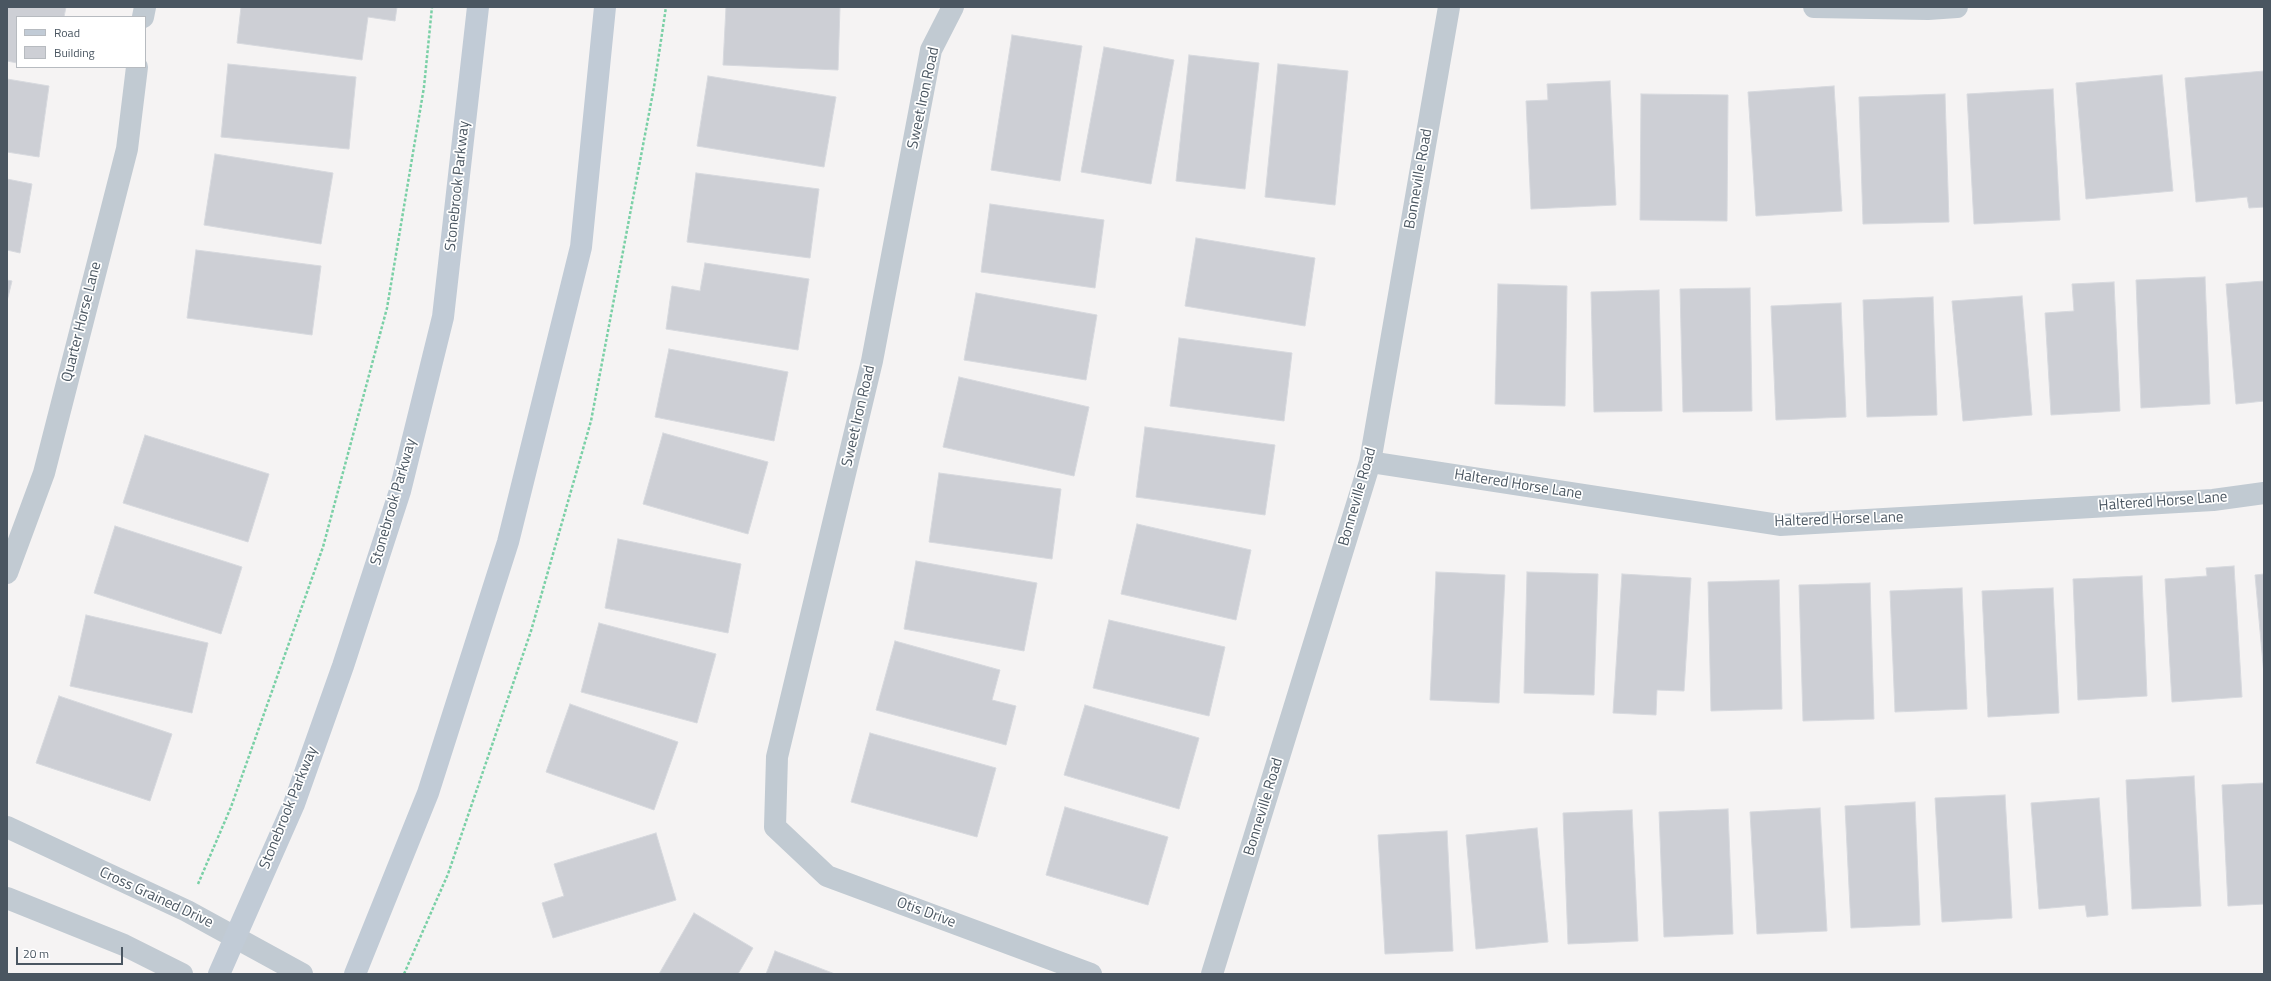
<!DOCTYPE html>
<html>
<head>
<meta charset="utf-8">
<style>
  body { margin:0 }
  #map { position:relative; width:2271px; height:981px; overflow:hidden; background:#f5f3f3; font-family:"Titillium Web",sans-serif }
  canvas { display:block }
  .frame { position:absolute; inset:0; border:8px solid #4a5661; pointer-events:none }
  .legend { position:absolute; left:16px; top:16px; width:130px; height:52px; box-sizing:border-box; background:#fff; border:1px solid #b7bbc0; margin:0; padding:5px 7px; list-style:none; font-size:12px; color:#4a5661 }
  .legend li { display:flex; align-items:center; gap:8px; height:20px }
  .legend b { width:20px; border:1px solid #b7bbc0 }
  .scale { position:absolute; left:16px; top:947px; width:107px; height:18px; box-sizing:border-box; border:2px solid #4a5661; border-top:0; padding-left:5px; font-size:12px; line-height:14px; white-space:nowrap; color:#4a5661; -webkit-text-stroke:3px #fff; paint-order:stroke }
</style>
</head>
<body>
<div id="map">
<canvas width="2271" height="981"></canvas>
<div class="frame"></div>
<ul class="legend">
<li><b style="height:5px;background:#c1cbd6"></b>Road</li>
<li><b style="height:11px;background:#cdcfd5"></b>Building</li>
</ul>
<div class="scale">20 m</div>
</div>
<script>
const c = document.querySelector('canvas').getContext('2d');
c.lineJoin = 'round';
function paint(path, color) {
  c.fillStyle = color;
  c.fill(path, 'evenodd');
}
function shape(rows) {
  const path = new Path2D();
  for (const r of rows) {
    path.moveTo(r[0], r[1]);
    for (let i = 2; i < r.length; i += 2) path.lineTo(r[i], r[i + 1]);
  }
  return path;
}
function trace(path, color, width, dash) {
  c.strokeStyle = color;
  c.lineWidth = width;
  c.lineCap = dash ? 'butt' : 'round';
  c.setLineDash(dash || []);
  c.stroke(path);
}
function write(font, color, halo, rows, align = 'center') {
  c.font = font + ' "Titillium Web",sans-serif';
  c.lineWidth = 3.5;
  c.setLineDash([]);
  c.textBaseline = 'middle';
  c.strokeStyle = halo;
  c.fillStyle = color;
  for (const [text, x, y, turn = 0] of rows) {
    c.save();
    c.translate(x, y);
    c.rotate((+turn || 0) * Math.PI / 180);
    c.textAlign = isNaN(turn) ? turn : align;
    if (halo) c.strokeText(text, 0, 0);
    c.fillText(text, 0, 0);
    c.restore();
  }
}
const building = shape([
  [7,7,66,7,64,17,17,17,17,63,7,61,7,7],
  [241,7,397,7,395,21,368,17,362,60,237,43,241,7],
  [726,7,840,7,838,70,723,65,726,7],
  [1012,35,1082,46,1060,181,991,170,1012,35],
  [1104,47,1174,60,1151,184,1081,172,1104,47],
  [1189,55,1259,63,1245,189,1176,181,1189,55],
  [228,64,356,77,349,149,221,137,228,64],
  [1278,64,1348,71,1335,205,1265,197,1278,64],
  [2264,71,2264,207,2249,208,2247,197,2196,202,2185,78,2264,71],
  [2162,75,2173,191,2086,199,2076,83,2162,75],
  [708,76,836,97,824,167,697,146,708,76],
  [7,79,49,86,39,157,7,152,7,79],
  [1610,81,1616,205,1531,209,1526,101,1548,100,1547,84,1610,81],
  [1834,86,1842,211,1756,216,1748,92,1834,86],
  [2053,89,2060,220,1974,224,1967,94,2053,89],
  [1641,94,1728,95,1727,221,1640,220,1641,94],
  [1945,94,1949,222,1863,224,1859,97,1945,94],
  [215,154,333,173,321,244,204,225,215,154],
  [696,173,819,189,810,258,687,242,696,173],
  [7,179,32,184,20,253,7,250,7,179],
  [990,204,1104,220,1095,288,981,272,990,204],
  [1196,238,1315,258,1305,326,1185,306,1196,238],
  [196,250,321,266,312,335,187,318,196,250],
  [705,263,809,279,798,350,666,329,672,286,700,291,705,263],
  [2205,277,2210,404,2141,408,2136,280,2205,277],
  [7,280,12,281,7,301,7,280],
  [2264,281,2264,401,2236,404,2226,284,2264,281],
  [2114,282,2120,411,2051,415,2045,313,2074,311,2072,284,2114,282],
  [1498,284,1567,286,1565,406,1495,404,1498,284],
  [1750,288,1752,411,1683,412,1680,289,1750,288],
  [1659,290,1662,411,1594,412,1591,292,1659,290],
  [976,293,1097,315,1086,380,964,360,976,293],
  [2022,296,2032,415,1963,421,1952,301,2022,296],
  [1933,297,1937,415,1867,417,1863,300,1933,297],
  [1841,303,1846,417,1776,420,1771,306,1841,303],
  [1179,338,1292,353,1284,421,1170,406,1179,338],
  [669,349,788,372,774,441,655,417,669,349],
  [959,377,1089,407,1074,476,943,447,959,377],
  [1145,427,1275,445,1265,515,1136,497,1145,427],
  [663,433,768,462,748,534,643,504,663,433],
  [145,435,269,474,248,542,123,503,145,435],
  [939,473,1061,489,1052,559,929,542,939,473],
  [1137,524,1251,550,1236,620,1121,594,1137,524],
  [115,526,242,567,221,634,94,593,115,526],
  [618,539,741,564,728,633,605,608,618,539],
  [916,561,1037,583,1024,651,904,629,916,561],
  [2234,566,2242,697,2172,702,2165,579,2207,576,2206,568,2234,566],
  [1436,572,1505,575,1499,703,1430,700,1436,572],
  [1527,572,1598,574,1594,695,1524,693,1527,572],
  [1622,574,1691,578,1684,691,1657,690,1656,715,1613,713,1622,574],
  [2264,574,2264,675,2255,575,2264,574],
  [2142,576,2147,696,2078,700,2073,579,2142,576],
  [1779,580,1782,709,1711,711,1708,582,1779,580],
  [1870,583,1874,719,1803,721,1799,585,1870,583],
  [1962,588,1967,709,1895,712,1890,591,1962,588],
  [2053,588,2059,713,1988,717,1982,591,2053,588],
  [86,615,208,643,192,713,70,686,86,615],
  [1109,620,1225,647,1209,716,1093,688,1109,620],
  [599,623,716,654,697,723,581,692,599,623],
  [895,641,1000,670,992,700,1016,706,1006,745,876,710,895,641],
  [59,696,172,734,150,801,36,763,59,696],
  [570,704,678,742,654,810,546,772,570,704],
  [1085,705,1199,738,1179,809,1064,775,1085,705],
  [870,733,996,768,977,837,851,802,870,733],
  [2194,776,2201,906,2132,909,2126,780,2194,776],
  [2264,783,2264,904,2228,906,2222,785,2264,783],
  [2005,795,2012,918,1942,922,1935,798,2005,795],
  [2099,798,2108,915,2087,917,2085,905,2039,909,2031,803,2099,798],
  [1915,802,1920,925,1851,928,1845,806,1915,802],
  [1065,807,1168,837,1148,905,1046,875,1065,807],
  [1820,808,1827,931,1757,934,1750,812,1820,808],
  [1728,809,1733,934,1664,937,1659,812,1728,809],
  [1632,810,1638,941,1568,944,1563,813,1632,810],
  [1537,828,1548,942,1476,949,1466,835,1537,828],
  [1447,831,1453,951,1385,954,1378,835,1447,831],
  [656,833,676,900,553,938,542,903,564,896,554,864,656,833],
  [694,913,753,948,738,974,659,974,694,913],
  [775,951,835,974,766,974,775,951]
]);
paint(building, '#cdcfd5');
trace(building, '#d7d9de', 1);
trace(shape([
  [198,884,231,807,323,547,387,308,424,87,432,7],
  [404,974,448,874,531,631,591,421,654,87,666,7]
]), '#7ad0a6', 2.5, [3, 2]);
trace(shape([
  [953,7,931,50,872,361,777,757,775,827,827,876,1091,974],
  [1814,7,1928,9,1957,7],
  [143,17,145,7],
  [1370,462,1780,525,2213,500,2264,493],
  [7,573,44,473,127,149,137,67],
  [7,827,187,911,302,974],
  [7,898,124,945,182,974],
  [1212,974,1370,462,1449,7]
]), '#c1cad2', 22);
trace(shape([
  [219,974,294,804,343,666,400,491,443,317,478,7],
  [355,974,428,793,508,542,581,247,605,7]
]), '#c1cbd6', 22);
write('15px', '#4a5661', '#fff', [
  ["Sweet Iron Road",924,98,-78],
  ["Bonneville Road",1419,179,-80],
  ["Stonebrook Parkway",458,186,-84],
  ["Quarter Horse Lane",82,322,-76],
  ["Sweet Iron Road",859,416,-77],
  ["Haltered Horse Lane",1518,485,9],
  ["Bonneville Road",1358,497,-74],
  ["Stonebrook Parkway",394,502,-74],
  ["Haltered Horse Lane",2163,502,-4],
  ["Haltered Horse Lane",1839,520,-2],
  ["Bonneville Road",1264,807,-73],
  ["Stonebrook Parkway",289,808,-68],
  ["Cross Grained Drive",156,898,25],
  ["Otis Drive",926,913,20]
]);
</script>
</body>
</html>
